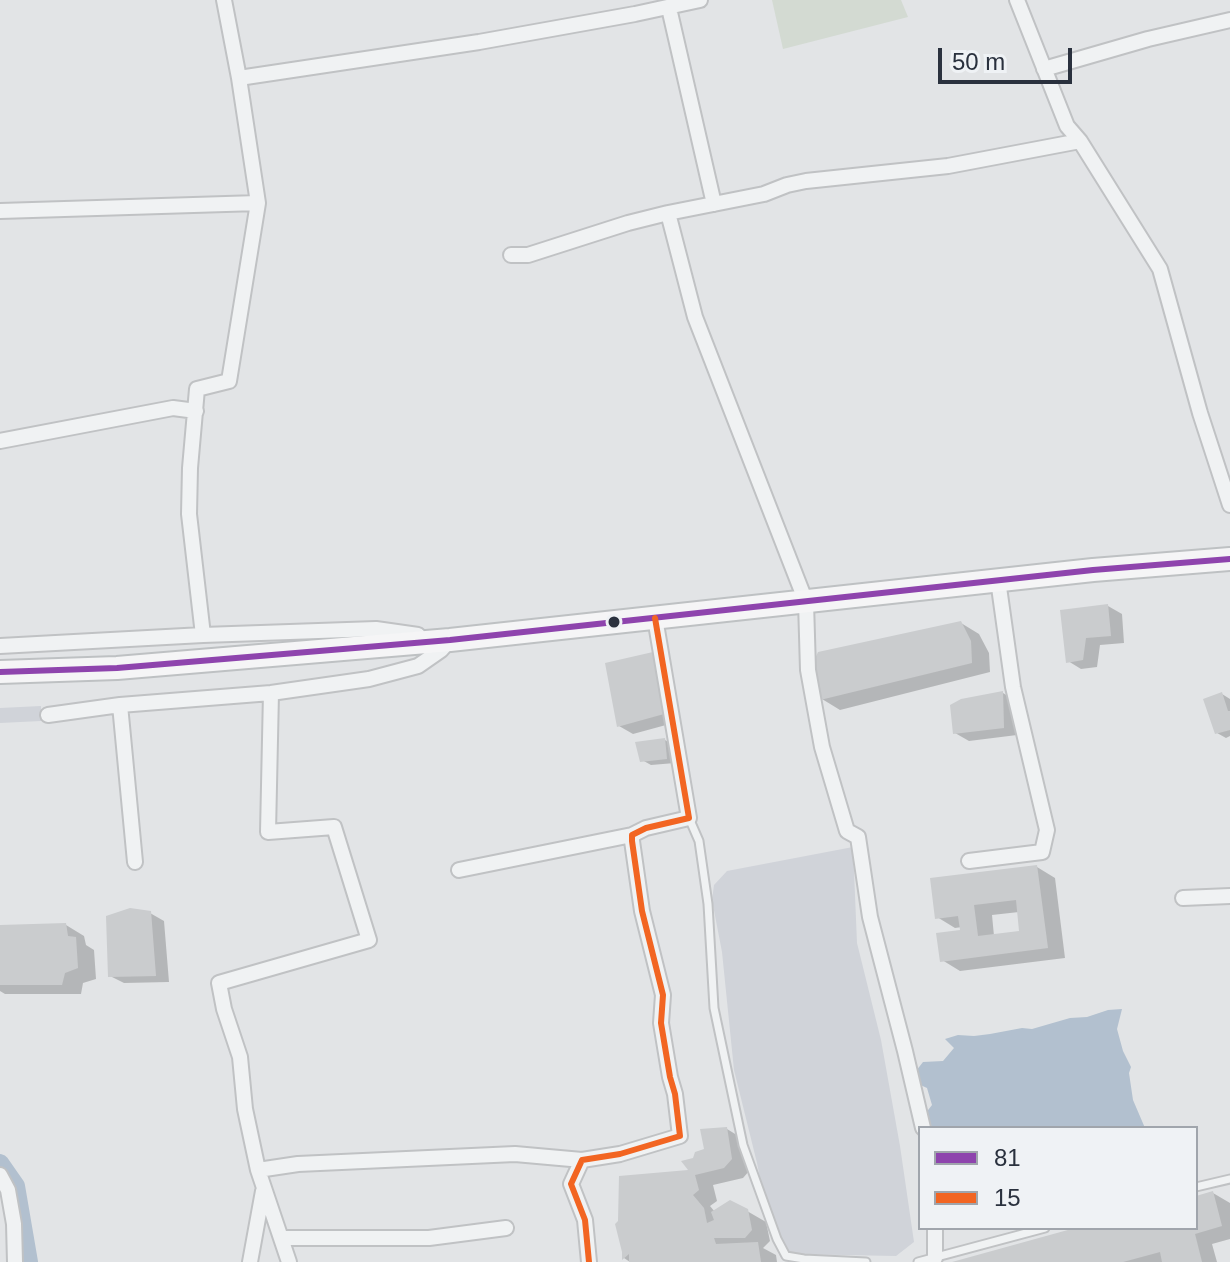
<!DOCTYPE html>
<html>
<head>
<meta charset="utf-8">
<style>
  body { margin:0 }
  #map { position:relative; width:1230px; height:1262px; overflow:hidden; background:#e2e4e6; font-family:Helvetica,sans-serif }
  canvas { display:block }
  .legend { position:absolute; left:918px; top:1126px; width:280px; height:104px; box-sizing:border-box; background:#eff2f5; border:2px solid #a0a5ac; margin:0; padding:10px 14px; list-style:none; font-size:24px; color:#2a313e }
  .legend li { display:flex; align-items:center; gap:16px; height:40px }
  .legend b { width:40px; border:2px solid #a0a5ac }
  .scale { position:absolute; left:938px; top:48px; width:134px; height:36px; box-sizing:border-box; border:4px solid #2a313e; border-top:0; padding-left:10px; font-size:24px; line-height:28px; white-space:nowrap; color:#2a313e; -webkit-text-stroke:6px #eff2f5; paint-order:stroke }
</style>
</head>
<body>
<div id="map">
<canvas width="1230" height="1262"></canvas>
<ul class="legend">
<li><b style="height:10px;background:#8e44ad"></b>81</li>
<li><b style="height:10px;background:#f26522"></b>15</li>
</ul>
<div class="scale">50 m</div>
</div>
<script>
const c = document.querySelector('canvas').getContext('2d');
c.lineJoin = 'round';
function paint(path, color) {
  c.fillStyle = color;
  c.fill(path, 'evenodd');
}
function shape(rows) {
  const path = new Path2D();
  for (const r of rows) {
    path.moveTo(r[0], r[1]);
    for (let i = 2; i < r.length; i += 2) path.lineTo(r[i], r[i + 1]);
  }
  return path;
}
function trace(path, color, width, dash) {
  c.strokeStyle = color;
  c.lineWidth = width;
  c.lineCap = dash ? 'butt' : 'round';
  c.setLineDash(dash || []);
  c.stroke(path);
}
paint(shape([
  [41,706,41,721,0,723,0,708],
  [853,847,857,943,881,1040,900,1146,914,1242,896,1256,790,1254,769,1224,757,1163,734,1070,722,952,712,900,714,885,727,871]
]), '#d0d3d9');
paint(shape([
  [772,0,901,0,908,17,783,49]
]), '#d3dad2');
paint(shape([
  [1122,1009,1117,1029,1123,1051,1131,1067,1129,1073,1133,1100,1145,1128,925,1128,925,1114,932,1105,927,1088,916,1083,916,1071,923,1062,943,1061,954,1048,945,1039,958,1035,974,1036,990,1034,1022,1028,1032,1029,1070,1018,1087,1017,1108,1010]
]), '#b2c0cf');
paint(shape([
  [1108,606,1122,614,1124,643,1100,645,1097,667,1081,669,1068,661],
  [961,623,979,634,989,653,990,672,840,710,822,699],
  [653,654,667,662,677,722,633,734,619,726],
  [1003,693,1016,701,1017,735,969,741,955,733,962,701],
  [1222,694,1230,699,1230,736,1226,738,1217,733],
  [665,740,673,745,675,763,651,765,642,760],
  [1037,867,1055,878,1065,958,960,971,942,960,963,931,962,927,955,928,937,917],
  [1019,912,1022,933,994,936,992,915],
  [150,913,164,921,169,982,124,983,110,976],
  [66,925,84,936,86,945,94,950,96,979,83,983,81,994,5,994,0,991,0,927],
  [727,1129,745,1140,750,1170,743,1178,713,1185,717,1201,710,1206,715,1212,747,1211,766,1222,770,1241,763,1248,776,1255,777,1262,630,1262,624,1258,624,1252,692,1172,694,1159,706,1151],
  [1213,1193,1230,1203,1230,1239,1212,1244,1217,1262,956,1262,1083,1228,1196,1228,1196,1198]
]), '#0003');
trace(shape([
  [0,1163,16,1186,29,1262]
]), '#b2c0cf', 18);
paint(shape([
  [1108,604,1111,636,1086,638,1083,660,1066,663,1060,610],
  [961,621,971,641,972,663,820,700,813,663,818,652],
  [653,652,664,714,617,727,605,663],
  [1003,691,1004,728,953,734,950,705,961,699],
  [1222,692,1228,711,1230,711,1230,730,1215,734,1203,699],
  [665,738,667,759,640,762,635,742],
  [1037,865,1048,948,940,962,936,933,960,930,958,916,935,919,930,878],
  [1016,900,1019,931,978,936,974,905],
  [130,908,151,911,156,976,108,977,106,916],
  [66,923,68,936,76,937,78,968,65,973,62,985,0,985,0,925],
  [727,1127,732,1159,724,1168,695,1175,699,1190,693,1195,704,1208,707,1223,714,1220,711,1212,730,1200,748,1209,752,1230,745,1238,714,1238,716,1244,758,1242,761,1262,629,1262,629,1254,622,1260,622,1252,615,1224,618,1221,619,1176,688,1170,681,1161,693,1158,695,1152,704,1149,700,1129],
  [1213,1191,1222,1226,1195,1234,1202,1262,1162,1262,1160,1252,1123,1262,952,1262,1075,1228,1196,1228,1196,1196]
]), '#caccce');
const service = shape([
  [689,818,699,841,708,904,714,1008,743,1145,777,1239,786,1256,804,1259,866,1262],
  [1196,1187,1230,1179],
  [918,1262,1045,1228]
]);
const minor = shape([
  [224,0,239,78,258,203,229,381,197,389,190,468,189,514,203,635,376,629,418,635],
  [1017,0,1067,126,1080,141,1160,269,1200,413,1230,505],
  [669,8,714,204],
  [1044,69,1148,39,1230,20],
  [239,78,479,42,635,14,700,0],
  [0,211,258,203],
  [668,213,695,317,806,602,808,670,822,747,847,831,858,837,870,917,905,1051,923,1128],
  [511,255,528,255,628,223,668,213,764,194,787,185,806,181,948,166,1080,141],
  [0,441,173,408,196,411],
  [0,646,203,635],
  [271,693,268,832,334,827,369,940,219,983,224,1009,240,1057,245,1109,258,1170,298,1164,515,1154,582,1160],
  [120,705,135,862],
  [48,715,120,705,271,693,369,679,418,666,441,650,450,640],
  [969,861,1042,852,1047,830,1013,687,998,580],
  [459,870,632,835],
  [1183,898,1230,896],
  [258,1170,289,1262],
  [0,1175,8,1190,14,1224,15,1262],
  [935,1228,935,1258],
  [281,1238,429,1238,506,1228],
  [250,1262,263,1191],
  [589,1262,585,1220,571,1184,582,1160,620,1154,680,1136,675,1094,670,1077,661,1023,663,995,642,911,632,841,632,835,646,828,689,818,655,618]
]);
const primary = shape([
  [0,672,117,668,450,640,1093,570,1230,559]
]);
trace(service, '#c0c2c4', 11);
trace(minor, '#c0c2c4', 18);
trace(primary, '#bec1c3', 26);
trace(service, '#f0f2f3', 7);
trace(minor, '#f0f2f3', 14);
trace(primary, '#f5f5f6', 22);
trace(shape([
  [0,672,117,668,450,640,1093,570,1230,559]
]), '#8e44ad', 6);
trace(shape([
  [589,1262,585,1220,571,1184,582,1160,620,1154,680,1136,675,1094,670,1077,661,1023,663,995,642,911,632,841,632,835,646,828,689,818,655,618]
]), '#f26522', 6);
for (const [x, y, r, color] of [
  [614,622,7,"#2a313e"]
]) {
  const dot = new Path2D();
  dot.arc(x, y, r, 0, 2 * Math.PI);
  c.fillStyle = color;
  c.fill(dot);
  trace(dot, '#eff2f5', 3);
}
</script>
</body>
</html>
